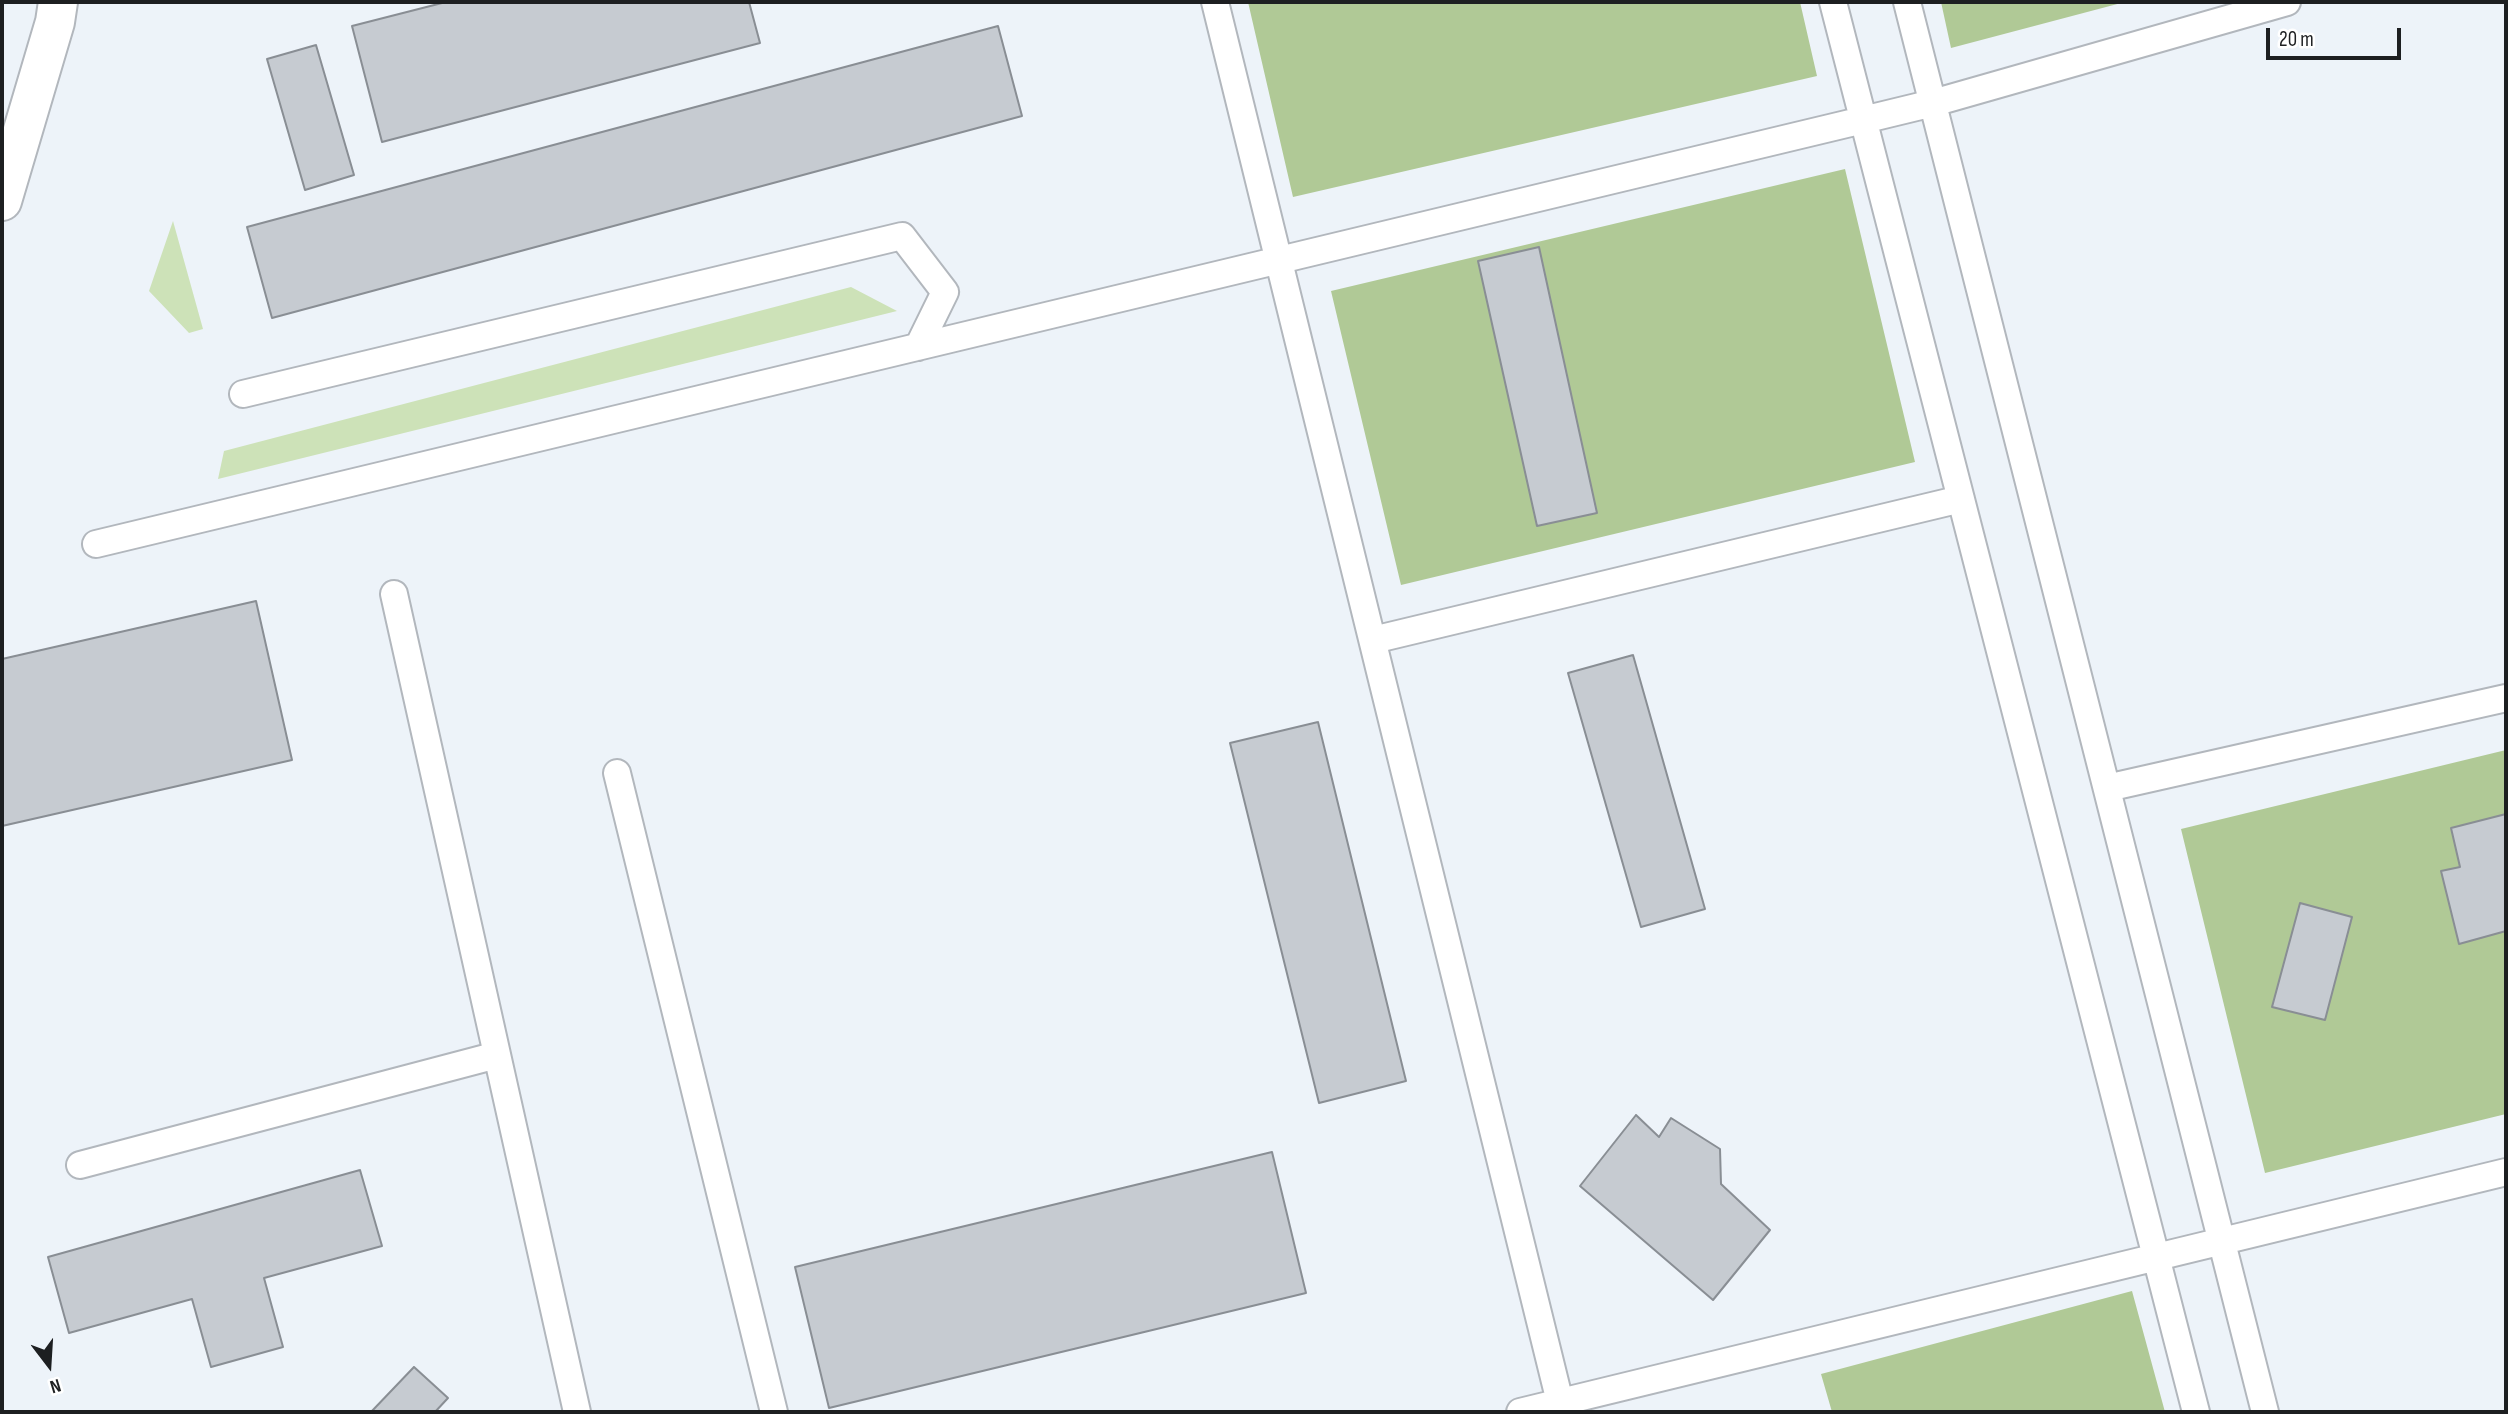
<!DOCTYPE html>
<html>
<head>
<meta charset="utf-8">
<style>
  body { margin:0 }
  #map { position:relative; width:2508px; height:1414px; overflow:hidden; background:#edf3f9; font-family:"Sofia Sans Condensed",sans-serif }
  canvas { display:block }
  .frame { position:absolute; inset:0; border:4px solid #1d1f21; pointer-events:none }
  .north { position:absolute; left:14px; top:1330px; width:70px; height:70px; -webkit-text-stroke:5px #fff; paint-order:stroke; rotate:163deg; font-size:19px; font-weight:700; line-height:28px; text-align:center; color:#1d1f21 }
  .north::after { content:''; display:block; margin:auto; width:24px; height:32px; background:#1d1f21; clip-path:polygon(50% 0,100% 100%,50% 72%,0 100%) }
  .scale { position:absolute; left:2266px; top:28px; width:135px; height:32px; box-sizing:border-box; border:4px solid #1d1f21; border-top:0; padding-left:9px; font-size:21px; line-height:24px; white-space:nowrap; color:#1d1f21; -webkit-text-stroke:5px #fff; paint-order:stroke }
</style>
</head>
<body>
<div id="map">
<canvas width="2508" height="1414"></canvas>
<div class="frame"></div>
<div class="north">N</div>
<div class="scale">20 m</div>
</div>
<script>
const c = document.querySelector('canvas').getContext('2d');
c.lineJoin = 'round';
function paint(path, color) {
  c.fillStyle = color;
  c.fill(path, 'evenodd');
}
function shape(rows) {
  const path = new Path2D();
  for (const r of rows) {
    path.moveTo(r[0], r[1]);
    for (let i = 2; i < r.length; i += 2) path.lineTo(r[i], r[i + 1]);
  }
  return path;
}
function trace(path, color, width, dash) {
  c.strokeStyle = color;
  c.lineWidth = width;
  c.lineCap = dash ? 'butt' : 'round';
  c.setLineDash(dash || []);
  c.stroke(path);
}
paint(shape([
  [173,221,203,329,189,333,149,291],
  [851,287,897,311,218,479,224,451]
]), '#cde2b8');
paint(shape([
  [1248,2,1800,2,1817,76,1293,197],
  [1941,2,2125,2,1951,48],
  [1845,169,1915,462,1401,585,1331,291],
  [2506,750,2506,1114,2265,1173,2181,829],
  [2132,1291,2165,1412,1832,1412,1821,1374]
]), '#b0c996');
const building = shape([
  [446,2,749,2,760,43,382,142,352,26,446,2],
  [998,26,1022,116,272,318,247,227,998,26],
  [316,45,354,175,305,190,267,59,316,45],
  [1539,247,1597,513,1537,526,1478,261,1539,247],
  [256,601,292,760,2,826,2,659,256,601],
  [1633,655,1705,909,1641,927,1568,673,1633,655],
  [1318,722,1406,1081,1319,1103,1230,743,1318,722],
  [2506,814,2506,931,2459,944,2441,871,2460,867,2451,828,2506,814],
  [2300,903,2352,917,2325,1020,2272,1007,2300,903],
  [1636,1115,1659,1137,1671,1118,1720,1149,1721,1184,1770,1230,1713,1300,1580,1186,1636,1115],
  [1272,1152,1306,1293,829,1408,795,1267,1272,1152],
  [360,1170,382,1246,264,1278,283,1347,211,1367,192,1299,69,1333,48,1257,360,1170],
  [414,1367,448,1398,435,1412,371,1412,414,1367]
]);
paint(building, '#c6cbd1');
trace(building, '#898e94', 2);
const service = shape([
  [1215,2,1560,1402],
  [1833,2,2196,1412],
  [1907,2,2265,1412],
  [243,394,902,236,945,292,918,347],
  [96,544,1863,120,1933,103,2287,2],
  [394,594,577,1412],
  [1373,640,1961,499],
  [617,773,774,1412],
  [2107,788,2506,698],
  [80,1165,497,1055],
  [1520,1412,2506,1172]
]);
const secondary = shape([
  [2,201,55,22,58,2]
]);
trace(service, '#b2b7bd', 30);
trace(secondary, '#b2b7bd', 42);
trace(service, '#fff', 26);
trace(secondary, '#fff', 38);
</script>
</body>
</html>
